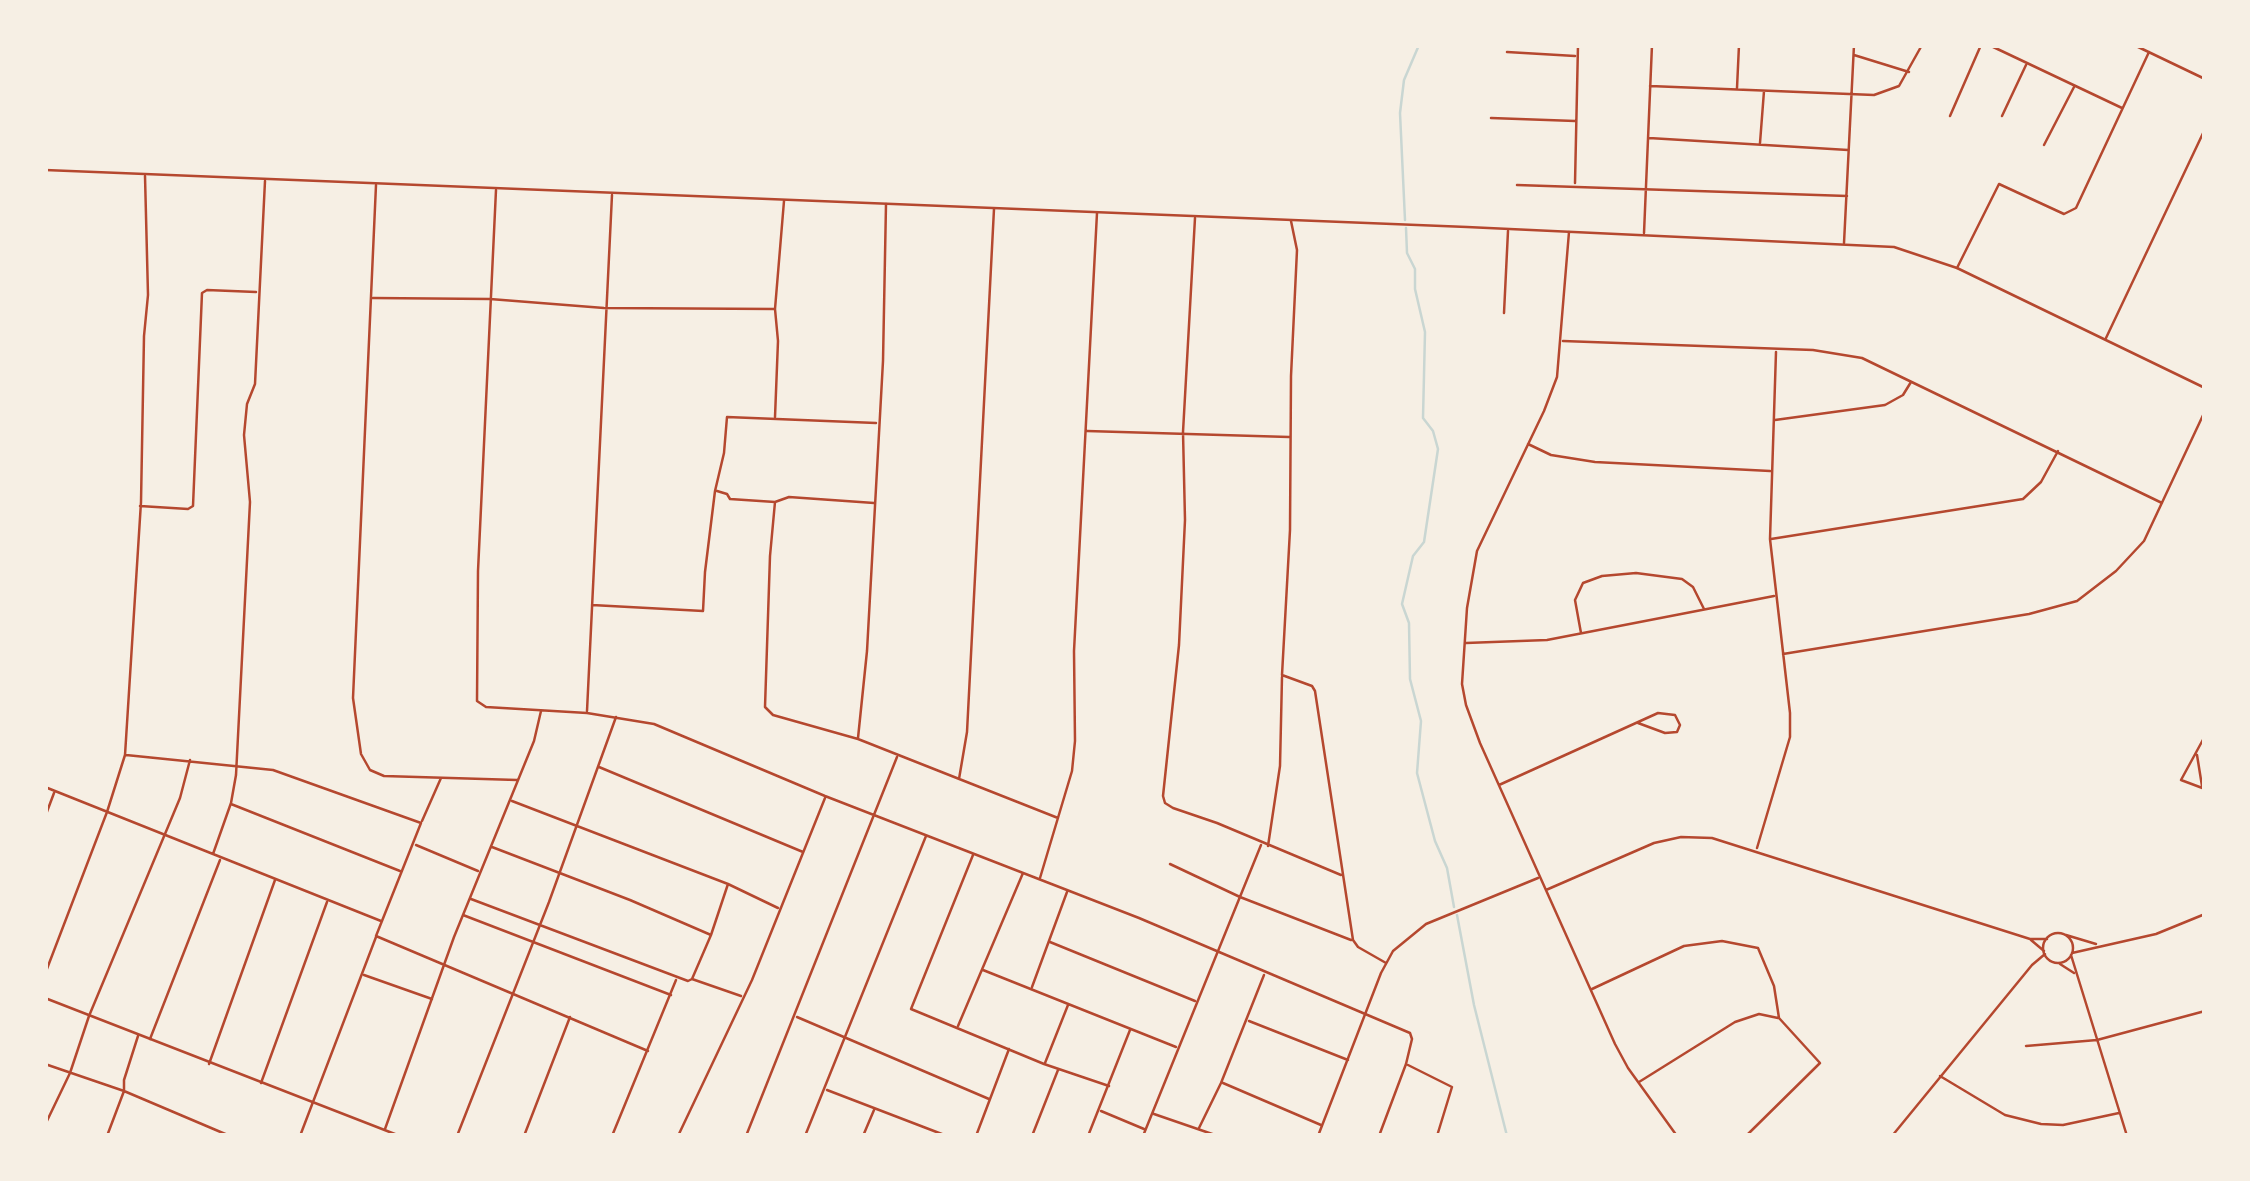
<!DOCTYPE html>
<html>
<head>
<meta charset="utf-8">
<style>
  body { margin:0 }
  #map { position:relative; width:2250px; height:1181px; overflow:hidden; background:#f6efe4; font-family:Commissioner,sans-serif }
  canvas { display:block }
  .frame { position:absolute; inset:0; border:48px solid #f6efe4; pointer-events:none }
</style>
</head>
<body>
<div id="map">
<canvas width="2250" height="1181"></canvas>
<div class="frame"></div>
</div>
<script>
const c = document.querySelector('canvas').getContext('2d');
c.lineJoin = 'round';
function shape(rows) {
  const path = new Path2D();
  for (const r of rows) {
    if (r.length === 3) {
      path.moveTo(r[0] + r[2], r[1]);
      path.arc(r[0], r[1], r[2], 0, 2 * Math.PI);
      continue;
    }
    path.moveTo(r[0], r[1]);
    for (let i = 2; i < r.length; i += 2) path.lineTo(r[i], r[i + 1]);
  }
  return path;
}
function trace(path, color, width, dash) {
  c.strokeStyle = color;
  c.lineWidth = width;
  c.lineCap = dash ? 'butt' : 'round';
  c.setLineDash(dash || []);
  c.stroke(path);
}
trace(shape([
  [1405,220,1400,113,1404,80,1419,45],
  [1406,228,1407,253,1415,269,1415,289,1425,332,1423,418,1433,431,1438,449,1424,542,1413,556,1402,604,1409,623,1410,679,1421,721,1417,773,1435,841,1447,868,1454,907],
  [1457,915,1474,1005,1507,1136]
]), '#c9d6d2', 2.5);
trace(shape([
  [1989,45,2122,108],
  [2134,45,2205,79],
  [1507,52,1575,56],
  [1854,55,1909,72],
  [1650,86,1874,95,1899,86,1922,45],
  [1737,88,1739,45],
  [1950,116,1981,45],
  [2002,116,2026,65],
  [1491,118,1575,121],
  [1649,138,1848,150],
  [1760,143,1764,91],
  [2044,145,2074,87],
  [1575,183,1578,45],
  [376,185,353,698,361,754,370,770,384,776,517,780],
  [1517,185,1847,196],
  [496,190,478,571,477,701,486,707,587,713,654,724,825,796,1139,918,1410,1033,1412,1039,1406,1064,1379,1136],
  [1195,218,1183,432,1185,520,1179,645,1163,796,1165,803,1173,808,1217,823,1341,875],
  [1291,221,1297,250,1291,376,1290,530,1282,675,1312,686,1315,691,1353,940,1358,947,1386,963],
  [1569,232,1557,377,1544,411,1477,551,1467,608,1462,684,1466,705,1480,743,1615,1044,1628,1068,1677,1136],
  [1644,233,1652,45],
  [1844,243,1854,45],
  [1957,268,1999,184,2064,214,2076,208,2149,52],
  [373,298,490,299,604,308,775,309],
  [1504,313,1508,231],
  [2106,338,2205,129],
  [1563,341,1813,350,1862,358,2162,503],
  [775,417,778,341,775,309,784,201],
  [1775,420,1885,405,1903,395,1911,382],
  [1087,431,1289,437],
  [1528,444,1551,455,1595,462,1770,471],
  [717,491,727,494,730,499,775,502],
  [874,503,789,497,775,502,770,556,765,707,773,715,858,739,1058,818],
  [140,506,188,509,193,506,202,293,207,290,256,292],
  [1771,539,2023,499,2041,482,2058,451],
  [592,605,703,611,705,572,715,491,724,453,727,417,876,423],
  [1581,633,1575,600,1583,583,1602,576,1636,573,1682,579,1693,587,1704,609],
  [1466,643,1547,640,1774,596],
  [1783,654,2029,614,2077,601,2116,571,2144,541,2205,411],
  [587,711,612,195],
  [2205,736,2181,780,2205,789],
  [858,738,867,651,883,361,886,204],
  [126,755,273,770,421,823,376,936,648,1051],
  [2197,755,2202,786],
  [599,767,803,852],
  [959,779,967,732,994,209],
  [1499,785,1658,713,1675,715,1680,725,1677,732,1665,733,1638,723],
  [45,787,381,921],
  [512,801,728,884,778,908],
  [231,804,400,871],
  [45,817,54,793],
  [422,821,441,778],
  [416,845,478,871],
  [1268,846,1280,766,1282,677],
  [492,847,630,900,711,935],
  [1757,848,1790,737,1790,713,1770,539,1776,352],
  [213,854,231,803,236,775,250,502,244,435,247,404,255,384,265,181],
  [973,855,911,1009,1044,1064,1109,1086],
  [1170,864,1240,897,1351,940],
  [1040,878,1072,771,1075,741,1074,651,1097,213],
  [1546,890,1654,843,1681,837,1712,838,2030,939,2047,939],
  [471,899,688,981,692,979,711,935,728,884],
  [463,915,671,995],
  [2058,948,15],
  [2066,935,2096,944],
  [2031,940,2044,951],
  [1050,942,1195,1001],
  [2072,953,2156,934,2205,914],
  [2071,955,2127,1136],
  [2060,964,2074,973],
  [983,970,1176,1047],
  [45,974,107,812,125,755,141,502,144,336,148,295,145,176],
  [364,975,432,999],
  [692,979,741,996],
  [1032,987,1067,892],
  [1592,989,1684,946,1722,941,1758,948,1774,986,1779,1018,1820,1063,1746,1136],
  [797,1017,989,1099],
  [1249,1021,1348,1060],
  [958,1026,1023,873],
  [150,1039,220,860],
  [2026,1046,2097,1040,2205,1011],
  [1045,1063,1068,1005],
  [45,1064,124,1091,230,1136],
  [209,1064,275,880],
  [1408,1065,1452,1087,1437,1136],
  [1940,1076,2005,1115,2041,1124,2063,1125,2119,1113],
  [1639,1082,1735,1022,1759,1014,1778,1018],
  [261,1083,327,902],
  [1223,1083,1321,1125],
  [827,1090,947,1136],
  [1101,1111,1144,1129],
  [1154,1114,1218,1136],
  [45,1125,70,1073,89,1016,180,798,190,760],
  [1199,1128,1221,1083,1264,975],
  [385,1129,454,937,534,741,541,711],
  [107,1136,124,1091,124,1080,138,1036],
  [300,1136,376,937],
  [457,1136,549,902,616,717],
  [524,1136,570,1017],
  [612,1136,676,980],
  [678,1136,752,980,825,798],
  [746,1136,897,757],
  [805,1136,926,836],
  [863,1136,874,1110],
  [976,1136,1009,1049],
  [1032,1136,1058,1070],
  [1088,1136,1130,1030],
  [1143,1136,1261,845],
  [1318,1136,1381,973,1393,951,1426,924,1538,878],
  [1892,1136,2032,965,2045,954]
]), '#b5482f', 2.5);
trace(shape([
  [45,170,1467,227,1894,247,1957,268,2205,388],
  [45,998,400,1136]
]), '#b5482f', 2.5);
</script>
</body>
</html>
